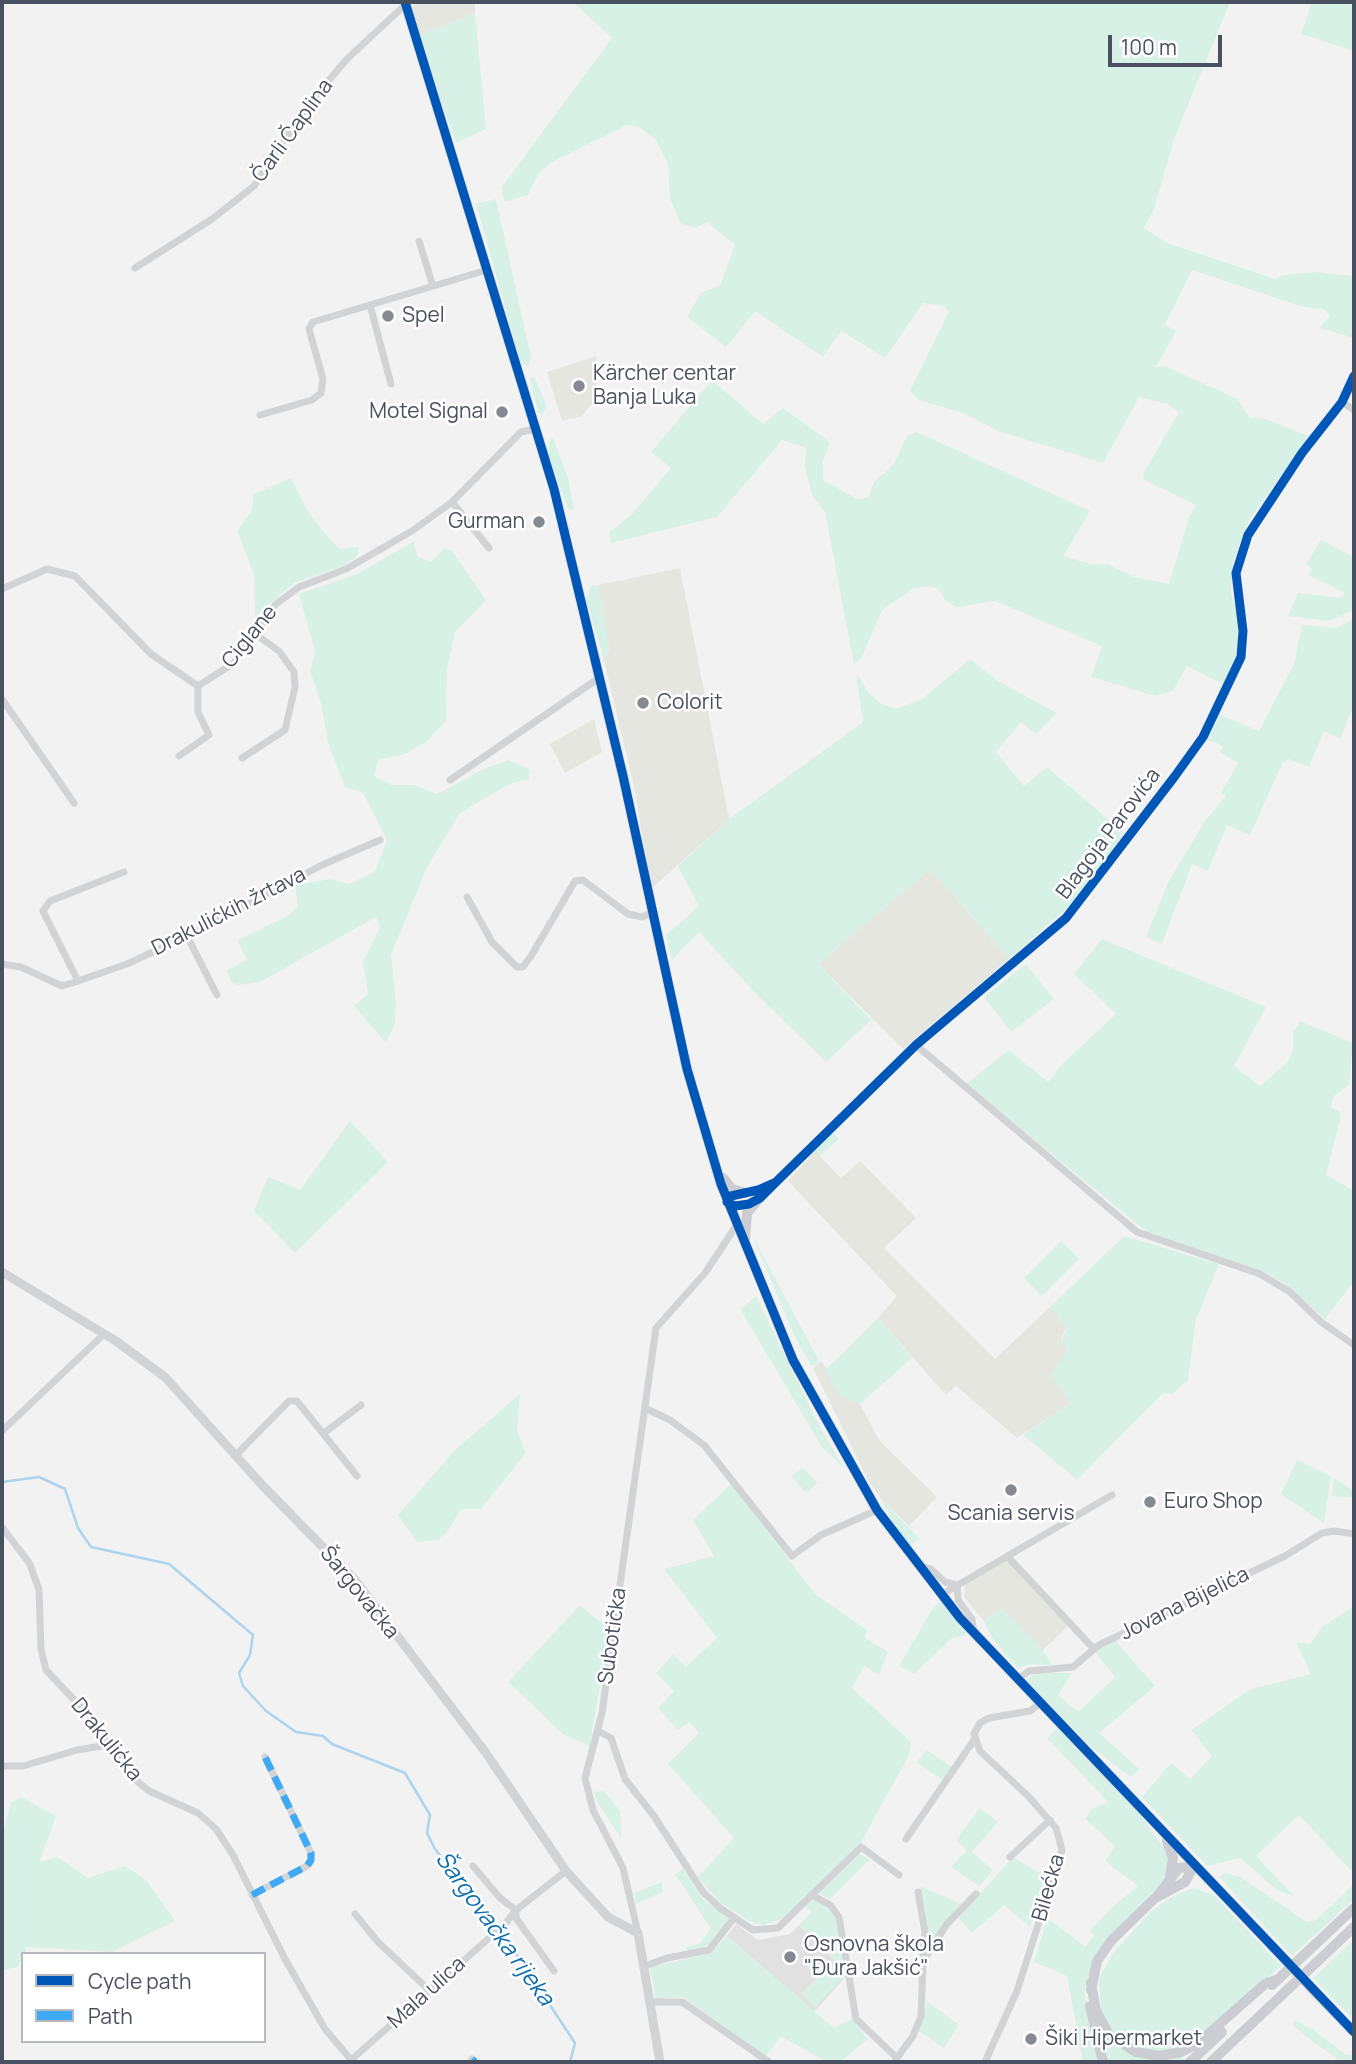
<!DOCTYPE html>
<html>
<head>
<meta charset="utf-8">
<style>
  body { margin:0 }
  #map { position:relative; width:1356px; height:2064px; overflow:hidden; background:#f3f2f2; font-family:Manrope,sans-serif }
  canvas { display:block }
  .frame { position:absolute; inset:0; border:4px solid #49505f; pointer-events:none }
  .legend { position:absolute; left:21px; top:1952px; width:245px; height:91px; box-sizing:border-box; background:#fff; border:2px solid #b6b9bf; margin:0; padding:9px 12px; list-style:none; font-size:21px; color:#49505f }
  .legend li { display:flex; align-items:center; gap:14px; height:35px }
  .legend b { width:35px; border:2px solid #b6b9bf }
  .scale { position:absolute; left:1108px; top:35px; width:114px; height:32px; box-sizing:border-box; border:4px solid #49505f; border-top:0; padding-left:9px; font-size:21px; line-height:24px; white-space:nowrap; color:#49505f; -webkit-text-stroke:5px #fff; paint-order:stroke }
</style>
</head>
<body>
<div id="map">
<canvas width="1356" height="2064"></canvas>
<div class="frame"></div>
<ul class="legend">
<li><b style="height:9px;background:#0057b8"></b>Cycle path</li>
<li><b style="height:9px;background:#3fa9f5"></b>Path</li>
</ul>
<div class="scale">100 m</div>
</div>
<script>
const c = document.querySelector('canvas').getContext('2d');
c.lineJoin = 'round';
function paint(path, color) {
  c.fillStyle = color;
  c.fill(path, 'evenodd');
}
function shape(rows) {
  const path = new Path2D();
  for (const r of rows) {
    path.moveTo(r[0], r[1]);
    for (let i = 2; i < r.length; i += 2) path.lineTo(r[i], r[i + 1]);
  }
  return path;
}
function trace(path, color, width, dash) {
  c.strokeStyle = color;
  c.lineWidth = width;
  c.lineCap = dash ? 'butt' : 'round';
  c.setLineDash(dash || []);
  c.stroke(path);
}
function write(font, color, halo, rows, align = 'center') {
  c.font = font + ' Manrope,sans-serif';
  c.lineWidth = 5;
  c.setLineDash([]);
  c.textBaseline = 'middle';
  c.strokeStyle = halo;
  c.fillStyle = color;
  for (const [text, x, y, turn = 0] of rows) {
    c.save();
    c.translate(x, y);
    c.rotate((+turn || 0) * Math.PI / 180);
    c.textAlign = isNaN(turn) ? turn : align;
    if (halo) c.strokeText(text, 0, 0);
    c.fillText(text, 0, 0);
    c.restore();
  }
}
paint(shape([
  [418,2,475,2,475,13,418,36,411,8],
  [596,356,597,391,594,401,582,416,562,421,547,372],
  [680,568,729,819,651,889,634,786,603,656,606,657,609,650,598,585],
  [594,719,602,752,565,773,550,744],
  [930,869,1009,959,903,1049,818,964],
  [815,1151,841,1178,860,1161,916,1218,884,1248,995,1359,1050,1307,1067,1327,1061,1338,1068,1350,1071,1403,1017,1438,956,1386,946,1395,878,1318,897,1296,788,1181],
  [821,1361,846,1395,860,1404,879,1440,937,1497,909,1526,881,1499,869,1482,813,1368],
  [1007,1560,1068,1626,1043,1650,1002,1609,984,1621,964,1597,965,1585]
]), '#e6e6e1');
paint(shape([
  [736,1924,758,1940,790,1934,799,1925,848,1974,814,2012,727,1936]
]), '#e1e1e2');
paint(shape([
  [573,2,1230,2,1174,139,1154,209,1144,228,1167,243,1275,279,1283,275,1317,272,1354,276,1354,338,1320,328,1330,315,1323,309,1303,307,1192,270,1165,325,1176,331,1156,367,1165,366,1237,399,1250,418,1265,419,1309,436,1248,522,1233,562,1231,593,1239,620,1238,648,1225,685,1187,666,1173,691,1155,696,1091,677,1102,647,1097,644,995,601,957,607,946,601,938,589,928,586,914,588,882,610,861,659,854,664,825,512,812,495,805,467,806,448,782,440,717,517,611,543,609,533,631,515,671,468,651,452,712,380,763,424,783,408,830,442,823,461,823,480,857,499,868,497,874,482,894,464,907,436,917,432,1090,511,1063,556,1094,565,1107,564,1134,577,1169,584,1189,517,1196,505,1144,480,1143,474,1179,412,1167,404,1139,397,1103,463,998,431,966,414,919,400,910,391,949,311,943,306,923,303,885,358,841,331,823,357,755,311,726,347,687,317,701,293,720,285,735,245,707,222,695,228,680,223,670,199,668,164,656,140,639,127,627,125,552,162,539,173,528,195,505,202,501,188,612,38],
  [1312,2,1354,2,1354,51,1301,34],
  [475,13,486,129,456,143,418,36],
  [496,199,531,358,527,367,520,361,476,204],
  [530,377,535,378,547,407,542,415,538,412],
  [553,438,568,477,574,510,568,509,549,457,549,440],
  [291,478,307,510,325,534,340,549,358,547,358,555,343,566,294,583,255,617,254,574,237,531,251,512,254,494],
  [1321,540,1354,557,1354,610,1329,621,1288,616,1298,593,1342,598,1345,593,1308,575,1312,569,1306,564],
  [414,541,417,556,431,562,444,548,453,552,486,600,455,632,447,670,446,721,427,741,405,754,378,760,374,776,391,785,414,785,437,794,483,769,509,760,530,770,529,779,509,784,460,813,427,867,391,955,396,1004,395,1023,386,1043,354,1006,368,994,363,962,380,927,376,917,260,982,238,985,231,982,227,970,247,959,237,940,286,917,298,907,295,885,330,879,349,884,375,871,387,840,363,793,345,787,328,743,321,703,310,671,315,651,299,594,357,574],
  [598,585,609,650,606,657,603,656,586,600,591,586],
  [1354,618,1354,705,1340,739,1324,731,1309,767,1289,759,1282,764,1250,835,1227,825,1208,871,1192,864,1162,944,1146,937,1169,881,1205,821,1226,796,1221,793,1238,763,1220,752,1223,746,1207,739,1220,715,1259,731,1294,664,1302,625,1337,628],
  [970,659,996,680,1057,713,1036,734,1021,722,996,752,1024,786,1047,767,1124,833,1074,902,1009,959,930,869,818,964,871,1020,826,1062,756,994,699,932,672,960,666,935,699,906,678,866,729,819,863,722,856,673,869,693,880,703,896,709,922,699],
  [1102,939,1266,1007,1234,1066,1260,1086,1287,1063,1293,1050,1293,1033,1300,1021,1353,1043,1349,1085,1334,1096,1331,1107,1340,1112,1340,1119,1326,1175,1354,1191,1354,1281,1325,1319,1282,1282,1268,1274,1147,1232,966,1084,1009,1050,1048,1082,1063,1063,1116,1014,1074,974],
  [1026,964,1054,999,1011,1032,984,997],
  [350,1121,388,1162,295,1253,254,1211,268,1177,300,1190],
  [832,1132,839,1139,820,1156,815,1151],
  [751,1233,817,1357,819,1362,814,1366,811,1365,795,1337],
  [1124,1236,1219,1264,1196,1319,1188,1380,1172,1394,1163,1393,1077,1480,1023,1435,1071,1403,1050,1376,1068,1350,1061,1343,1067,1327,1050,1307],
  [1061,1241,1079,1259,1042,1296,1024,1278],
  [756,1296,820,1427,844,1468,822,1447,740,1309],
  [878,1318,912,1358,860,1404,839,1395,825,1370],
  [520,1394,517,1431,526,1453,481,1509,461,1509,447,1532,437,1540,417,1542,398,1515,456,1449],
  [1297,1460,1331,1476,1324,1523,1281,1494],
  [803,1468,818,1483,806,1493,791,1476],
  [1334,1478,1354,1491,1354,1498,1332,1496],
  [731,1484,815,1594,867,1630,865,1638,888,1652,879,1675,864,1666,852,1688,911,1742,908,1757,861,1842,784,1918,764,1925,751,1922,718,1901,698,1877,734,1838,668,1764,699,1733,689,1722,678,1730,658,1708,674,1691,656,1673,673,1654,686,1667,717,1638,664,1569,714,1556,693,1520],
  [881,1499,919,1538,910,1546,893,1523],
  [941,1601,968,1634,951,1639,914,1674,899,1666,931,1611],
  [580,1605,609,1629,590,1746,564,1735,508,1682],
  [1354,1606,1354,1874,1299,1815,1256,1856,1295,1897,1277,1890,1240,1858,1207,1866,1142,1797,1171,1763,1190,1779,1212,1756,1191,1730,1251,1689,1311,1674,1296,1642,1310,1644,1322,1627],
  [1002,1609,1043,1650,1052,1665,1032,1664,1018,1668,994,1641,984,1621],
  [1115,1640,1155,1686,1099,1733,1139,1769,1131,1777,1092,1748,1026,1680,1035,1673,1072,1673,1058,1695,1078,1712,1115,1677,1095,1652],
  [1058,1728,1144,1819,1169,1856,1168,1872,1164,1880,1099,1950,1092,1964,1085,1989,1086,2003,1101,2062,1083,2062,1067,1976,1034,1962,1047,1918,1086,1947,1094,1935,1090,1931,1111,1908,1138,1886,1105,1861,1115,1846,1085,1819,1091,1809,1108,1802,1047,1738],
  [927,1750,952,1767,944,1781,916,1762],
  [604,1791,620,1811,621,1838,598,1803,594,1792],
  [22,1797,56,1816,39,1862,57,1857,88,1878,125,1866,146,1880,175,1921,112,1952,27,1947,18,1967,2,1970,2,1837,11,1802],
  [980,1808,998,1822,972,1852,993,1870,979,1886,951,1867,967,1850,956,1840],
  [859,1854,870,1859,830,1899,818,1893],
  [1013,1857,1048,1878,1030,1927,1004,1905,972,1933,958,1918],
  [683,1869,703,1899,728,1918,714,1941,699,1950,687,1950,686,1947,700,1943,711,1929,675,1874],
  [1226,1873,1240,1877,1307,1922,1316,1920,1354,1884,1354,1899,1292,1956,1219,1877],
  [662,1882,662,1892,636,1904,634,1893],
  [920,1886,961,1904,927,1947,928,1925],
  [1193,1888,1214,1895,1281,1966,1196,2041,1170,2052,1141,2050,1111,2032,1101,2013,1099,1978,1114,1952,1151,1911,1173,1896],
  [813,1899,823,1903,838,1922,840,1950,848,1974,799,1925,812,1912,806,1906],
  [727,1936,834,2028,852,2019,868,2039,840,2062,827,2062,781,2036,766,2056,682,1997,656,1999,650,1967,711,1953],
  [1354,1940,1354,2020,1313,1978],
  [831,1964,844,1977,815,2007,801,1994],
  [927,2001,959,2025,944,2048,919,2031],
  [1294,2020,1312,2029,1345,2054,1354,2056,1354,2062,1342,2062,1316,2044,1292,2025],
  [1097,2025,1119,2048,1186,2058,1181,2062,1107,2062]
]), '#d8f1e6');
trace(shape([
  [2,1482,39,1477,65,1489,78,1528,91,1547,169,1564,253,1635,250,1655,239,1673,243,1686,266,1711,296,1732,323,1736,332,1744,405,1773,430,1815,427,1833,435,1849,503,1934,575,2043,570,2062]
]), '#acd4ee', 2.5);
trace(shape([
  [419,241,433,286],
  [135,268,212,219,254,186,307,106,347,59,406,4],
  [370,305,391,384],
  [1342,402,1354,410],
  [260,415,312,400,321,393,323,379,309,329,313,322,487,270],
  [452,502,489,548],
  [2,589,47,569,75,576,151,654,198,686,234,663,276,604,299,587,346,569,412,531,452,502,521,432,536,429],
  [2,699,74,803],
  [179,756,209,735,198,712,198,686],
  [242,758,285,730,295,687,294,672,279,651,254,633],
  [450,780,599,678],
  [467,897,492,942,517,967,523,967,531,956,575,881,583,880,628,914,642,917,653,912],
  [187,936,217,995],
  [2,964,21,967,62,986,78,981,127,964,187,936,322,865,380,840],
  [78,981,43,911,50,901,124,872],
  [916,1045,1137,1232,1260,1274,1290,1292,1321,1322,1354,1345],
  [776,1182,760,1198,749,1204,735,1206,727,1202,731,1196,758,1190,776,1182,916,1045,1066,918,1175,776,1203,737,1241,657,1243,631,1236,573,1248,535,1302,453,1342,402,1354,376],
  [645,1408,670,1420,704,1445,792,1556,821,1535,877,1510],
  [2,1431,104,1334],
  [324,1433,361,1405],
  [236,1455,289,1401,297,1401,357,1476],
  [2,1527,30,1564,39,1590,41,1649,46,1670,95,1722,108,1745,138,1782,149,1791,198,1813,216,1829,233,1855,285,1959,325,2029,353,2062],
  [1007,1556,1093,1648],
  [920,1566,931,1569,945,1582,957,1585,958,1600,972,1619,974,1633],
  [941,1595,1112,1495],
  [1018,1679,1029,1671,1073,1667,1099,1645,1285,1556,1322,1533,1335,1531,1354,1534],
  [598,1731,611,1738,625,1779,654,1816,703,1892,720,1908,753,1930,778,1928,861,1847,899,1875],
  [2,1766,23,1766,77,1750,108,1745],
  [906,1839,974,1740],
  [1010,1857,1050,1820],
  [473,1866,500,1898,516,1910,516,1918,554,1971],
  [918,1892,925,1932,923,1956],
  [252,1895,307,1866,311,1860,311,1853,265,1757],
  [812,1895,830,1905,839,1917,856,2019,897,2058,895,2062],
  [355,1914,378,1942,430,1991],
  [638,1933,623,1868,593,1810,585,1778,602,1713,656,1328,705,1273,736,1226],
  [645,1966,667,1958,709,1950,734,1918],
  [651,2002,682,2002,769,2062],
  [897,2058,913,2036,921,2016,923,1961,947,1924,976,1894],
  [472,2059,475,2062],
  [351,2060,505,1924,516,1910,566,1871],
  [985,2062,1017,1991,1062,1850,1056,1828,1028,1796,980,1751,974,1734,980,1723,989,1718,1030,1711,1042,1702]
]), '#d1d3d5', 7);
trace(shape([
  [2,1272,116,1341,165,1377,263,1486,355,1580,486,1753,566,1871,608,1917,638,1933,660,2062]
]), '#d1d3d5', 9);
trace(shape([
  [405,2,554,489,623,776,687,1069,721,1184,793,1360,877,1510,960,1618,1273,1947],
  [723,1178,732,1189,745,1193],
  [745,1239,747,1213,758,1200],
  [1167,1841,1173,1858,1170,1876],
  [1158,1895,1179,1868,1194,1866],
  [1091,1983,1096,2011,1109,2035,1136,2052,1160,2056,1181,2052,1198,2043,1265,1984,1276,1980],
  [1272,1985,1354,1908],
  [1091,1990,1097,1961,1111,1941,1155,1898,1185,1882,1194,1866],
  [1317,1994,1354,2032],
  [1090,2006,1103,2062],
  [1190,2062,1222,2032],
  [1211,2062,1354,1927]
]), '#cbcdd3', 10);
trace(shape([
  [1273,1947,1317,1994]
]), '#cbcdd3', 10);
trace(shape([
  [252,1895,307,1866,311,1860,311,1853,265,1757],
  [472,2059,475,2062]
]), '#3fa9f5', 7, [14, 7]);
trace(shape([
  [405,2,554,489,623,776,687,1069,721,1184,793,1360,877,1510,960,1618,1354,2032],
  [776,1182,760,1198,749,1204,735,1206,727,1202,731,1196,758,1190,776,1182,916,1045,1066,918,1175,776,1203,737,1241,657,1243,631,1236,573,1248,535,1302,453,1342,402,1354,376]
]), '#0057b8', 9);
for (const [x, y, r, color] of [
  [388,316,7,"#848992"],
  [579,386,7,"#848992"],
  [502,412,7,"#848992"],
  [539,522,7,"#848992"],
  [643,703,7,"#848992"],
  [1011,1490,7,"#848992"],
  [1150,1502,7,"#848992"],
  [790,1957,7,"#848992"],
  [1031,2039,7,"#848992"]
]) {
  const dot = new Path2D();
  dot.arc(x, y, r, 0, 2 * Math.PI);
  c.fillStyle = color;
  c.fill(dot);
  trace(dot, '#fff', 2.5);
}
write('21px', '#49505f', '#fff', [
  ["Čarli Čaplina",293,131,-54],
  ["Ciglane",250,637,-51],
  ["Blagoja Parovića",1109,834,-53],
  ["Drakulićkih žrtava",229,912,-27],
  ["Šargovačka",359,1593,51],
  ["Jovana Bijelića",1185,1604,-26],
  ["Subotička",613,1636,-82],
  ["Drakulićka",106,1740,51],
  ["Bilećka",1049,1888,-74],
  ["Mala ulica",427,1993,-42]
]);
write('21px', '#49505f', '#fff', [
  ["Spel",402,316],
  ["Kärcher centar",593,374],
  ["Banja Luka",593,398],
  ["Motel Signal",488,412,"right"],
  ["Gurman",525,522,"right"],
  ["Colorit",657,703],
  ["Euro Shop",1164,1502],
  ["Scania servis",1011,1514,"center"],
  ["Osnovna škola",804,1945],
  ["\"Đura Jakšić\"",804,1969],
  ["Šiki Hipermarket",1045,2039]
], 'left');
write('italic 23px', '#0c6daf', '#fff', [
  ["Šargovačka rijeka",494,1929,54]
]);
</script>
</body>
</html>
